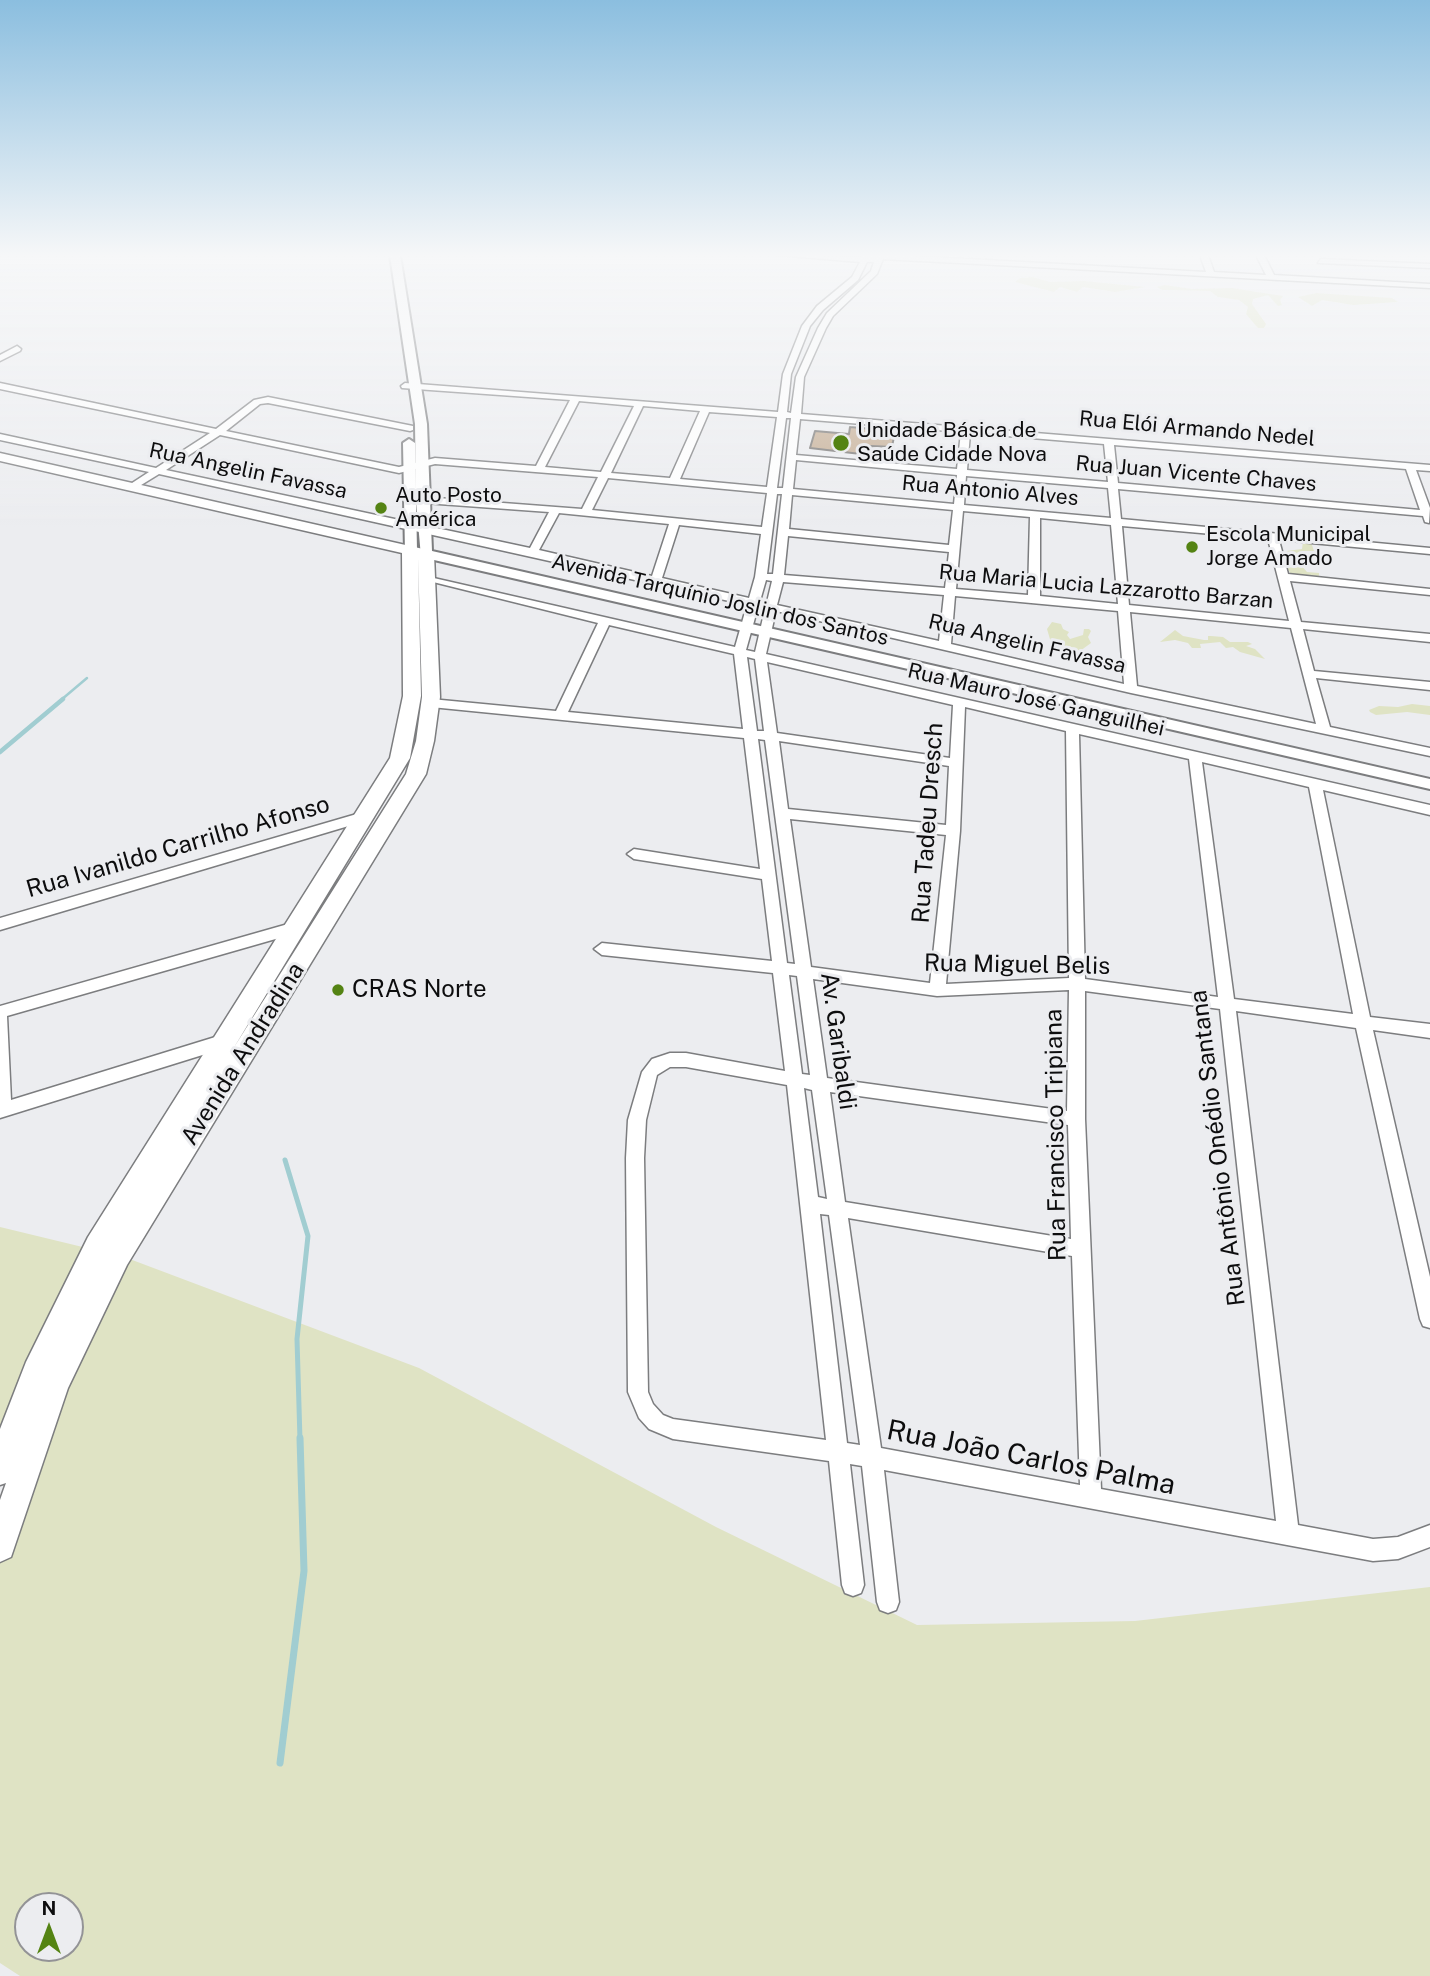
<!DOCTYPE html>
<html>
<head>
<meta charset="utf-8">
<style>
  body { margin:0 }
  #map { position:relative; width:1430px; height:1976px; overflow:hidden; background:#ecedf0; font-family:"Public Sans",sans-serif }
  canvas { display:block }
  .north { position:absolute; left:14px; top:1892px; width:70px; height:70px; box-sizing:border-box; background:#ecedf0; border:2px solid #939396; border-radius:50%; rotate:0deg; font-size:19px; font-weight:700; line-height:28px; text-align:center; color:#0d0d0e }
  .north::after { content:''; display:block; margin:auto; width:24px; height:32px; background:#548313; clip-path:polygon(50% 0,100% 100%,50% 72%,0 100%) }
</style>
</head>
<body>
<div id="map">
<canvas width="1430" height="1976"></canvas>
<div class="north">N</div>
</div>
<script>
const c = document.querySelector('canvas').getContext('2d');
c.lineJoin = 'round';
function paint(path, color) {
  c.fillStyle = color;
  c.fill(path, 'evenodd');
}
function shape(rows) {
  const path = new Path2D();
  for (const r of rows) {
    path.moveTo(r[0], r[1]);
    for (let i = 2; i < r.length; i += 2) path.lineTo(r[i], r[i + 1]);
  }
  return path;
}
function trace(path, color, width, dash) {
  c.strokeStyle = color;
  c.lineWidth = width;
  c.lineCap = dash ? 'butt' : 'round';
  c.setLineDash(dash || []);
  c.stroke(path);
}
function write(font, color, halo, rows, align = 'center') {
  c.font = font + ' "Public Sans",sans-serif';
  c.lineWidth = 6;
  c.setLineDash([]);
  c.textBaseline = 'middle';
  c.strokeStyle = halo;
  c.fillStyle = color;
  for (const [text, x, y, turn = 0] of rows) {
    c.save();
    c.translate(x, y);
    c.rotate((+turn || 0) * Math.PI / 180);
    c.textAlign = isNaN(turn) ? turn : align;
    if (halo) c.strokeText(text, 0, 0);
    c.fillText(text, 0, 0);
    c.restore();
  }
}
paint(shape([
  [1033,277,1050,282,1084,281,1145,287,1115,292,1083,287,1077,292,1060,287,1054,292,1015,282,1020,278],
  [1165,285,1192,289,1232,288,1283,296,1280,300,1282,305,1278,306,1268,295,1253,299,1252,304,1266,324,1264,328,1258,328,1246,314,1248,307,1239,300,1218,297,1210,291,1162,290,1157,287],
  [1316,293,1392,298,1398,302,1353,305,1322,300,1312,306,1298,297],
  [1303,541,1311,542,1314,551,1302,551,1300,556,1288,560,1301,565,1307,572,1319,573,1319,576,1291,574,1283,562,1279,552,1302,549],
  [1052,622,1061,624,1063,629,1069,632,1067,635,1070,639,1083,635,1084,629,1089,629,1091,631,1088,637,1091,643,1080,651,1069,646,1052,646,1047,629],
  [1175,630,1183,636,1204,640,1208,640,1208,636,1211,636,1223,637,1230,642,1248,642,1252,644,1246,646,1255,649,1265,659,1240,652,1233,647,1226,648,1220,642,1200,644,1201,648,1192,648,1188,643,1175,640,1160,642],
  [1412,704,1430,706,1430,715,1407,712,1376,715,1370,712,1369,710,1379,706,1398,707],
  [0,1227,95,1250,0,1465],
  [119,1255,419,1368,716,1527,917,1625,1135,1621,1430,1587,1430,1976,20,1976,0,1963,0,1547],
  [28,1906,70,1906,70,1948,28,1948]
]), '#dfe3c4');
trace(shape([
  [61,700,87,678]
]), '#a1cdd1', 2.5);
trace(shape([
  [0,752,63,699]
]), '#a1cdd1', 4.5);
trace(shape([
  [285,1160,308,1236,297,1339,300,1440]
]), '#a1cdd1', 5);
trace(shape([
  [280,1763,304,1571,300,1438]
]), '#a1cdd1', 7);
const building = shape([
  [850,427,895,431,892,447,871,446,869,455,810,448,815,431,849,434,850,427]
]);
paint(building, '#c4ac92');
trace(building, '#777573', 2);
const minor = shape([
  [778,255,862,257,863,255,895,255,1206,272,1200,255,1208,255,1214,272,1266,275,1256,255,1264,255,1274,275,1430,284,1430,288,883,259,877,274,833,316,826,328,804,377,801,414,1430,465,1430,471,1416,470,1430,508,1429,523,1425,522,1423,516,1118,489,1121,519,1430,548,1430,554,1279,540,1288,574,1430,589,1430,595,1290,581,1301,622,1430,634,1430,642,1303,629,1314,671,1430,682,1430,690,1316,678,1330,727,1430,748,1430,756,1131,693,776,611,766,654,1430,805,1430,815,1323,790,1370,1017,1430,1024,1430,1038,1373,1030,1430,1277,1430,1328,1423,1326,1420,1319,1356,1028,1236,1011,1298,1525,1373,1539,1398,1537,1430,1525,1430,1547,1398,1559,1373,1561,884,1470,899,1602,896,1610,888,1613,880,1610,877,1602,862,1466,850,1464,864,1585,861,1593,853,1596,845,1593,842,1585,829,1461,673,1439,649,1429,639,1418,628,1392,626,1158,628,1120,642,1072,652,1059,670,1053,686,1053,785,1071,773,973,602,955,594,949,602,943,772,961,762,879,634,859,627,854,634,849,760,869,744,738,431,707,425,703,431,699,556,711,598,623,425,580,425,576,735,647,747,605,159,474,133,490,128,487,129,485,149,472,0,440,0,434,156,468,210,433,0,389,0,383,216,429,254,400,268,397,413,426,413,430,410,431,268,403,260,404,226,431,399,467,435,458,536,466,570,400,402,388,401,386,405,383,778,412,783,374,802,326,817,306,852,277,860,262,778,255],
  [867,262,874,262,871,271,827,313,818,328,796,377,791,413,787,412,791,374,810,326,823,310,858,280,867,262],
  [579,401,634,406,601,472,545,467,579,401],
  [643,406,700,411,670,478,611,473,643,406],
  [709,412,777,417,767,487,680,479,709,412],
  [786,418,791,418,783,488,777,488,786,418],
  [800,419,961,432,957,469,796,455,800,419],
  [970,433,1104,444,1108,482,967,470,970,433],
  [220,435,399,473,435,464,598,477,582,509,411,496,406,499,411,502,549,512,530,548,166,470,220,435],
  [1114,445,1406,469,1420,510,1118,483,1114,445],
  [796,460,957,475,954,504,793,489,796,460],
  [966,476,1108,488,1111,518,964,505,966,476],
  [608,478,767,493,762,527,592,510,608,478],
  [777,494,782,494,773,574,767,574,777,494],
  [792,495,953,510,949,545,789,529,792,495],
  [963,511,1030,517,1028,595,956,589,963,511],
  [559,513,669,524,652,576,539,550,559,513],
  [1040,518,1111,525,1118,604,1040,596,1040,518],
  [679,525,761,534,755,577,749,598,662,578,679,525],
  [1122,526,1268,539,1289,621,1129,605,1122,526],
  [788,536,949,552,945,588,784,575,788,536],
  [766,580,772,581,767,602,760,601,766,580],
  [783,582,944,595,939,641,777,605,783,582],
  [955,596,1118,611,1124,684,951,644,955,596],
  [758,607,765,609,755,652,746,650,758,607],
  [1130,612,1291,628,1316,724,1137,686,1130,612],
  [609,625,734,654,743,729,568,712,609,625],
  [747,657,755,659,764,731,757,731,747,657],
  [767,662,953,705,950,758,777,733,767,662],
  [965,707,1066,731,1069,978,946,984,960,831,965,707],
  [1079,734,1189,759,1218,997,1085,979,1079,734],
  [758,739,765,740,795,964,787,963,758,739],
  [779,741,949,766,946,825,788,809,779,741],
  [1202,762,1309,787,1353,1014,1234,999,1202,762],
  [790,819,946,835,930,983,811,967,790,819],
  [789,975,797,976,810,1075,802,1074,789,975],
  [813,979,937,996,1069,990,1067,1111,827,1078,813,979],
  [1085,991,1220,1009,1276,1521,1101,1489,1085,1119,1085,991],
  [670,1067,686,1067,787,1085,826,1440,673,1419,663,1415,653,1404,648,1392,644,1158,646,1120,657,1075,670,1067],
  [804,1088,812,1090,827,1199,818,1197,804,1088],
  [830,1092,1068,1125,1071,1239,845,1202,830,1092],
  [820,1214,829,1215,860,1445,847,1443,820,1214],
  [848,1218,1072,1256,1080,1485,881,1448,848,1218],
  [1321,259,1430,264,1430,268,1318,263,1321,259],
  [17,346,21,349,20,351,0,361,0,355,17,346],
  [367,811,372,813,374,816,372,819,0,930,0,918,367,811],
  [295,922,300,924,303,928,300,932,7,1016,11,1100,225,1034,231,1036,233,1041,231,1046,225,1048,0,1118,0,1006,295,922]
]);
const tertiary = shape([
  [390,255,400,255,427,424,432,551,1430,779,1430,789,421,557,416,500,417,550,415,553,405,553,403,443,409,439,415,443,416,492,415,424,390,255]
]);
const secondary = shape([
  [0,453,432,551,434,554,440,697,434,741,426,774,127,1265,68,1388,11,1557,0,1562,0,1500,6,1483,0,1485,0,1429,26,1362,88,1237,390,758,403,696,402,553,0,461,0,453],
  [418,557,422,697,416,741,406,774,233,1049,410,758,421,696,418,557]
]);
trace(minor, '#7c7d7f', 3);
trace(tertiary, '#7c7d7f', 4);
trace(secondary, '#7c7d7f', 3);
paint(minor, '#fff');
paint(tertiary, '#fff');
paint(secondary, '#fff');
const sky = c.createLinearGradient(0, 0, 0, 532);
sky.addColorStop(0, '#8bbedf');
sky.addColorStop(0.48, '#f6f7f8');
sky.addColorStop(1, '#f6f7f800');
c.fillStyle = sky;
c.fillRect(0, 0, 1430, 532);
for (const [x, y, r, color] of [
  [841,443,9,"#548313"],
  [381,508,7,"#548313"],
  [1192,547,7,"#548313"],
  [338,990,7,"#548313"]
]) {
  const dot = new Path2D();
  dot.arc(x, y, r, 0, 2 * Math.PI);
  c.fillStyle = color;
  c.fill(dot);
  trace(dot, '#ecedf0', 2.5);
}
write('21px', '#0d0d0e', '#ecedf0', [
  ["Rua Elói Armando Nedel",1197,429,5],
  ["Rua Angelin Favassa",248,471,12],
  ["Rua Juan Vicente Chaves",1196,474,5],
  ["Rua Antonio Alves",990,491,5],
  ["Rua Maria Lucia Lazzarotto Barzan",1106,587,5],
  ["Avenida Tarquínio Joslin dos Santos",720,600,13],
  ["Rua Angelin Favassa",1027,644,13],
  ["Rua Mauro José Ganguilhei",1036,700,13]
]);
write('21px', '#0d0d0e', '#ecedf0', [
  ["Unidade Básica de",857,431],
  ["Saúde Cidade Nova",857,455],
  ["Auto Posto",395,496],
  ["América",395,520],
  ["Escola Municipal",1206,535],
  ["Jorge Amado",1206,559]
], 'left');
write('24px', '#0d0d0e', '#ecedf0', [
  ["Rua Tadeu Dresch",928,823,-86],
  ["Rua Ivanildo Carrilho Afonso",178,847,-16],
  ["Rua Miguel Belis",1017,965,1],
  ["Av. Garibaldi",838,1041,82],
  ["Avenida Andradina",243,1054,-58],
  ["Rua Francisco Tripiana",1056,1135,-91],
  ["Rua Antônio Onédio Santana",1218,1148,-97]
]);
write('24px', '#0d0d0e', '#ecedf0', [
  ["CRAS Norte",352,990]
], 'left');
write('28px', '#0d0d0e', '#ecedf0', [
  ["Rua João Carlos Palma",1031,1458,11]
]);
</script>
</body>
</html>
